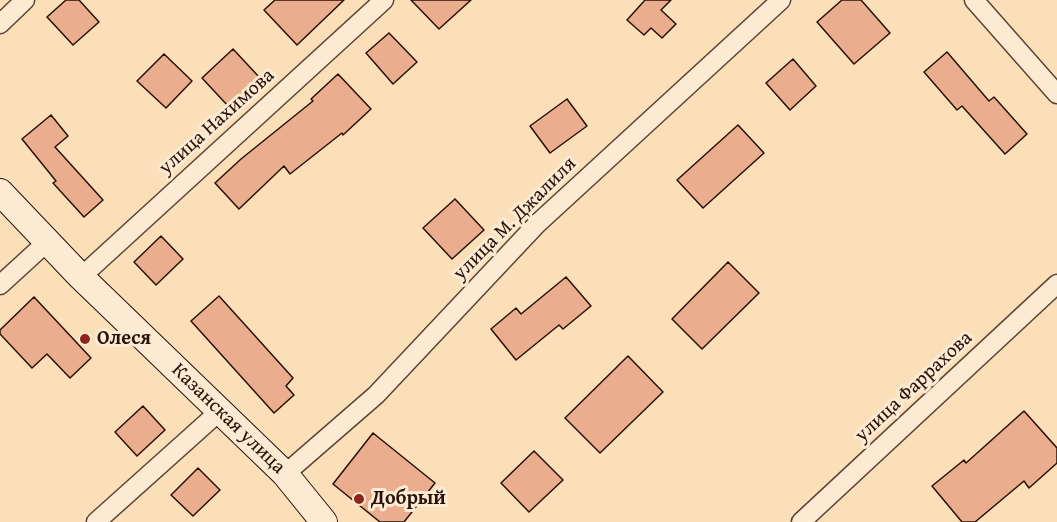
<!DOCTYPE html>
<html>
<head>
<meta charset="utf-8">
<style>
  body { margin:0 }
  canvas { display:block; background:#fadfb9 }
</style>
</head>
<body>
<canvas width="1057" height="522"></canvas>
<script>
const c = document.querySelector('canvas').getContext('2d');
c.lineJoin = 'round';
function paint(path, color) {
  c.fillStyle = color;
  c.fill(path, 'evenodd');
}
function shape(rows) {
  const path = new Path2D();
  for (const r of rows) {
    path.moveTo(r[0], r[1]);
    for (let i = 2; i < r.length; i += 2) path.lineTo(r[i], r[i + 1]);
  }
  return path;
}
function trace(path, color, width, dash) {
  c.strokeStyle = color;
  c.lineWidth = width;
  c.lineCap = dash ? 'butt' : 'round';
  c.setLineDash(dash || []);
  c.stroke(path);
}
function write(font, color, halo, rows, align = 'center') {
  c.font = font + ' "Gentium Book Plus",serif';
  c.lineWidth = 6;
  c.setLineDash([]);
  c.textBaseline = 'middle';
  c.strokeStyle = halo;
  c.fillStyle = color;
  for (const [text, x, y, turn = 0] of rows) {
    c.save();
    c.translate(x, y);
    c.rotate((+turn || 0) * Math.PI / 180);
    c.textAlign = isNaN(turn) ? turn : align;
    if (halo) c.strokeText(text, 0, 0);
    c.fillText(text, 0, 0);
    c.restore();
  }
}
const building = shape([
  [66,0,79,0,99,22,73,45,47,17,66,0],
  [275,0,344,0,297,45,264,10,275,0],
  [411,0,471,0,439,29,411,0],
  [645,0,671,0,661,10,676,24,662,38,651,28,644,35,627,20,645,0],
  [842,0,861,0,890,33,854,64,817,22,842,0],
  [389,33,417,62,393,84,366,53,389,33],
  [233,49,260,78,229,107,202,78,233,49],
  [947,52,989,101,994,97,1027,134,1005,154,962,106,957,110,924,72,947,52],
  [164,54,192,81,166,108,137,81,164,54],
  [793,59,816,86,790,110,766,83,793,59],
  [338,74,371,109,343,135,342,133,290,174,284,166,239,209,215,183,241,159,313,101,311,99,338,74],
  [567,99,587,126,550,153,530,126,567,99],
  [51,115,68,136,55,147,103,200,84,217,53,183,56,181,22,139,51,115],
  [738,125,764,153,703,208,677,180,738,125],
  [455,199,484,230,452,259,423,228,455,199],
  [161,236,183,259,156,285,134,262,161,236],
  [728,262,759,293,702,349,672,319,728,262],
  [566,277,591,306,563,329,559,325,516,360,491,329,516,308,521,314,566,277],
  [219,296,293,378,286,386,294,395,274,413,191,321,219,296],
  [34,297,91,358,70,378,47,354,32,368,0,334,0,330,34,297],
  [628,356,663,392,600,453,565,418,628,356],
  [143,406,165,430,137,456,115,432,143,406],
  [1024,411,1057,448,1057,463,1029,488,1024,481,975,522,962,522,932,486,964,460,966,463,1024,411],
  [373,433,435,483,404,522,380,522,333,484,373,433],
  [534,451,563,480,529,512,501,483,534,451],
  [198,468,220,490,193,516,171,495,198,468]
]);
paint(building, '#eaae8e');
trace(building, '#291108', 1.5);
const street = shape([
  [974,0,1057,94],
  [0,24,25,0],
  [81,277,384,0],
  [0,285,47,242],
  [285,474,376,395,537,224,781,0],
  [96,522,221,410],
  [801,522,1057,284]
]);
const secondary = shape([
  [0,192,81,277,285,474,324,522]
]);
trace(street, '#5d4434', 21);
trace(secondary, '#291108', 28);
trace(street, '#fcead2', 18);
trace(secondary, '#fcead2', 26);
for (const [x, y, r, color] of [
  [85,339,6,"#8f2418"],
  [359,499,6,"#8f2418"]
]) {
  const dot = new Path2D();
  dot.arc(x, y, r, 0, 2 * Math.PI);
  c.fillStyle = color;
  c.fill(dot);
  trace(dot, '#fcead2', 2);
}
write('20px', '#291108', '#fcead2', [
  ["улица Нахимова",217,122,-42],
  ["улица М. Джалиля",515,219,-45],
  ["улица Фаррахова",914,387,-43],
  ["Казанская улица",228,419,44]
]);
write('bold 20px', '#291108', '#fcead2', [
  ["Олеся",97,339],
  ["Добрый",371,499]
], 'left');
</script>
</body>
</html>
